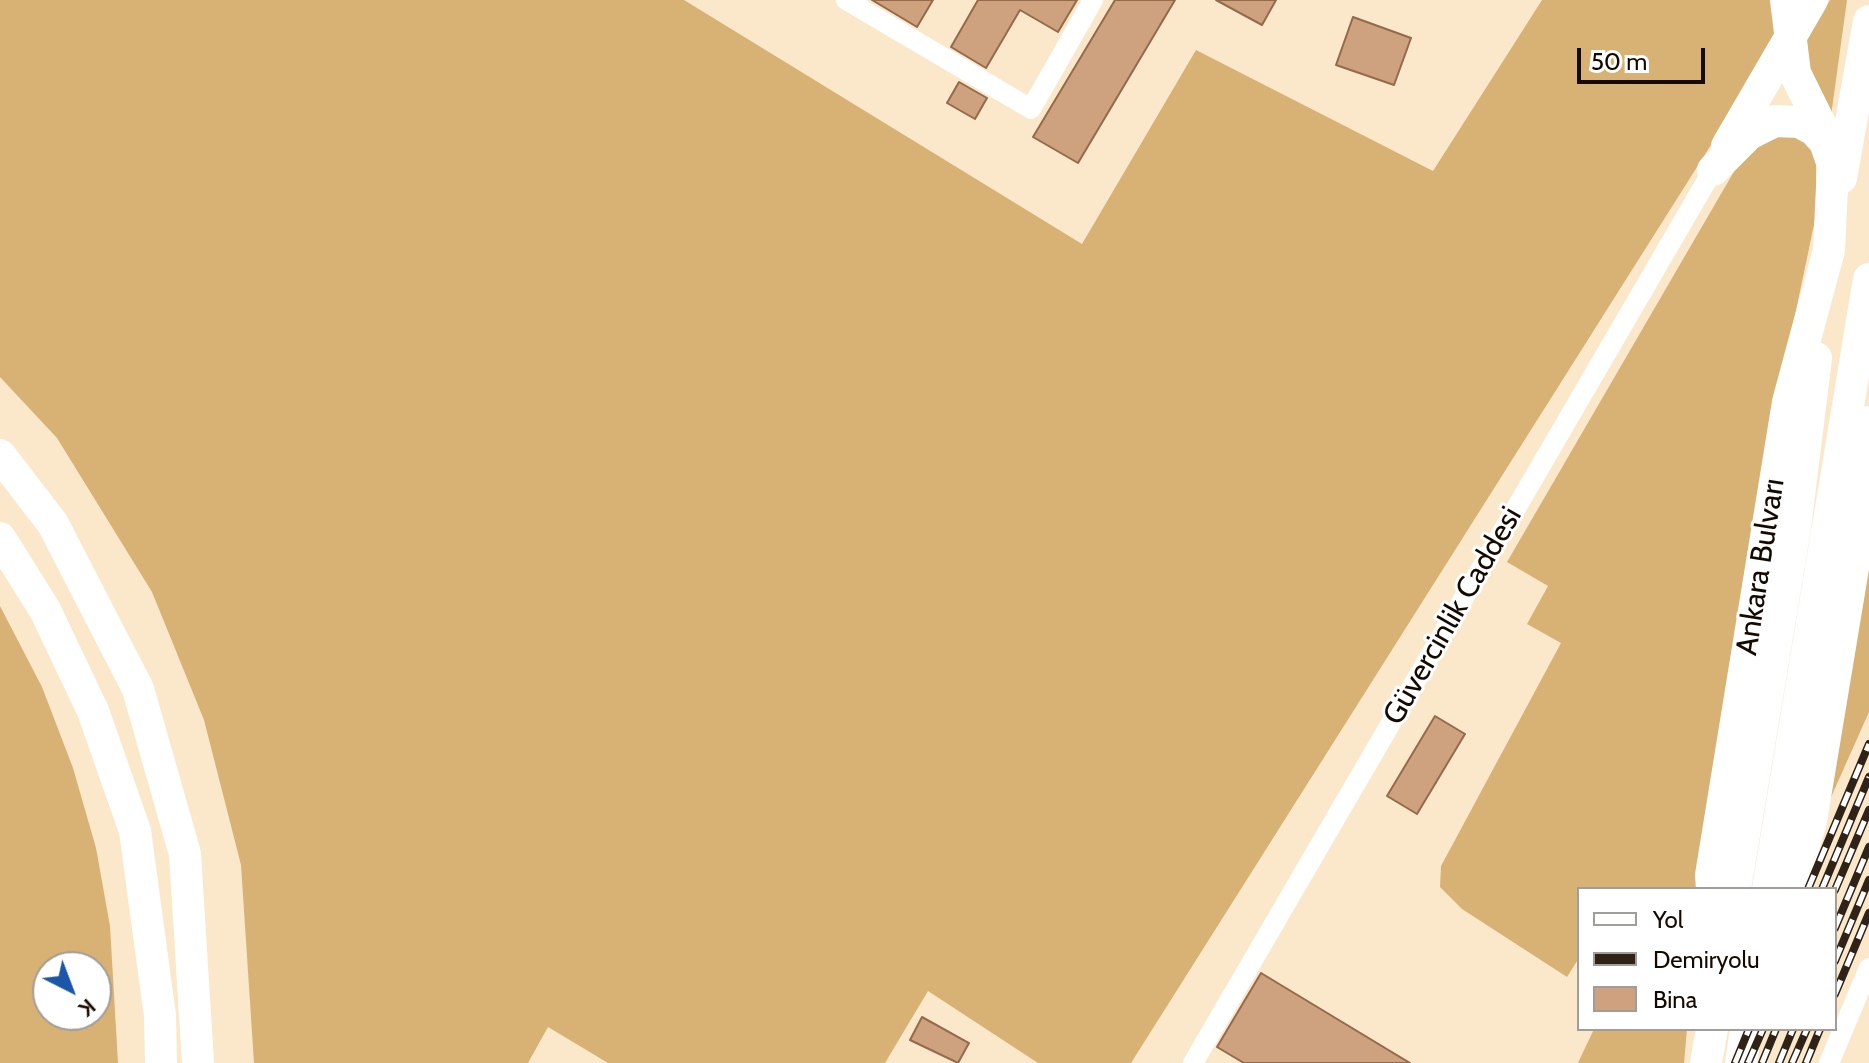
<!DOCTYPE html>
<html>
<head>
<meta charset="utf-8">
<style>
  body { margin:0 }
  #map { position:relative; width:1869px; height:1063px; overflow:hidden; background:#fbe8cb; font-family:Cabin,sans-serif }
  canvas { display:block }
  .legend { position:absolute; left:1577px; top:887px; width:260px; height:144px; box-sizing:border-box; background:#fff; border:2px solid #a19d99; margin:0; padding:10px 14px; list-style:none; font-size:24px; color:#150a00 }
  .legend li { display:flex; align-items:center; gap:16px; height:40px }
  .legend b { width:40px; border:2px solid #a19d99 }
  .north { position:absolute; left:32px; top:951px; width:80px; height:80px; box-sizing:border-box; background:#fff; border:2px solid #a19d99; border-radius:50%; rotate:138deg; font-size:22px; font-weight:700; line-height:32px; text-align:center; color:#150a00 }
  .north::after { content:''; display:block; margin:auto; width:28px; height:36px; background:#1b56a7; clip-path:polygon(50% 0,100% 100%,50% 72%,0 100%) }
  .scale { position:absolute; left:1577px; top:48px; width:128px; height:36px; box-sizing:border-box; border:4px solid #150a00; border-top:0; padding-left:10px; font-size:24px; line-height:28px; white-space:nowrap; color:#150a00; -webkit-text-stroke:6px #fff; paint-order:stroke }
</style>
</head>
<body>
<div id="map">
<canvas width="1869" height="1063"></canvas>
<ul class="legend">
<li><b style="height:10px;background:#fff"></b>Yol</li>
<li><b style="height:10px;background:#2f2317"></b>Demiryolu</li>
<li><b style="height:22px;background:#cea17f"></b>Bina</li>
</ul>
<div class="north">K</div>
<div class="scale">50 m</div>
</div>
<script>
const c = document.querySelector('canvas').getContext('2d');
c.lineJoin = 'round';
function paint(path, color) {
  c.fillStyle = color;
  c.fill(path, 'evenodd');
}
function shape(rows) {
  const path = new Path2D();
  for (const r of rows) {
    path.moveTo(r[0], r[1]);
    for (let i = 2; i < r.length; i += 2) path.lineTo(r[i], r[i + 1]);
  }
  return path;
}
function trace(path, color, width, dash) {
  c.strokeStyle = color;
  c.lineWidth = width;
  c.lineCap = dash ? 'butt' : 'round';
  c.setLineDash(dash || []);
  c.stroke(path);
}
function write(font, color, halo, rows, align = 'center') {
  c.font = font + ' Cabin,sans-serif';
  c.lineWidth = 6;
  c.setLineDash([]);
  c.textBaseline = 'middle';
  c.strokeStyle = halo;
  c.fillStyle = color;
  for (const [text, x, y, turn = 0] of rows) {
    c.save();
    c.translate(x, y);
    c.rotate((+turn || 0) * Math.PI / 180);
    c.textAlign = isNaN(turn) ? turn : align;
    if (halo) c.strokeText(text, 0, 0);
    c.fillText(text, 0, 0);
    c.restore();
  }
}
paint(shape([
  [0,0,684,0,1082,244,1196,50,1433,171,1542,0,1773,0,1776,42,1131,1063,1038,1063,928,991,885,1063,608,1063,548,1027,528,1063,254,1063,241,865,204,720,152,592,57,438,0,377],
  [1830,0,1847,0,1831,116,1802,55,1806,38],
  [1781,130,1810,144,1816,159,1816,215,1785,363,1698,889,1579,889,1579,958,1567,977,1462,909,1440,887,1441,866,1561,643,1527,624,1548,586,1507,562,1750,144],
  [1869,504,1869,712,1828,804],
  [0,606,42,687,73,768,96,848,110,926,118,1063,0,1063],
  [48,967,96,967,96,1015,48,1015],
  [1594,1029,1687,1029,1684,1063,1578,1063]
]), '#d8b174');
const building = shape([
  [872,0,933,0,917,27,872,0],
  [978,0,1077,0,1058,32,1020,10,986,68,951,47,978,0],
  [1115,0,1175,0,1078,163,1033,137,1115,0],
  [1216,0,1276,0,1262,25,1216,0],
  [1353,17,1411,38,1394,85,1336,65,1353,17],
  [959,82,987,98,975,119,947,103,959,82],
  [1435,716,1465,734,1417,814,1387,796,1435,716],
  [1261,973,1410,1063,1244,1063,1217,1047,1261,973],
  [922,1017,969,1043,958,1063,910,1040,922,1017]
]);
paint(building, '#cea17f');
trace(building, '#956a4a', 2);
trace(shape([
  [846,0,1031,109,1093,0],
  [1193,1063,1713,170],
  [1829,1063,1869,968]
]), '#fff', 20);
trace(shape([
  [1786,0,1795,73,1830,144],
  [1727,146,1812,0],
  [1841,178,1869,21],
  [0,455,53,524,138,689,185,854,198,1063],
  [0,538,45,610,93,711,135,831,160,1016,161,1063],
  [1712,889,1711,875,1788,402,1829,250,1833,165,1825,142,1814,130,1799,122,1775,121,1749,134,1713,170],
  [1735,889,1795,528,1816,358],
  [1768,889,1869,279],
  [1791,889,1811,821,1866,490,1869,422],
  [1706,1063,1712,1029],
  [1741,1063,1746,1029]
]), '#fff', 32);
const rail = shape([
  [1808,889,1869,744],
  [1822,889,1869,777],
  [1835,890,1869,810],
  [1835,928,1869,847],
  [1835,961,1869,880],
  [1835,994,1869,913],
  [1735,1063,1749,1029],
  [1748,1063,1763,1029],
  [1762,1063,1776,1029],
  [1779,1063,1793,1029],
  [1792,1063,1807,1029],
  [1806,1063,1820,1029]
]);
trace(rail, '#2f2317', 8);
trace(rail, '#fff', 5, [15]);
write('30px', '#150a00', '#fff', [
  ["Ankara Bulvarı",1761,567,-81],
  ["Güvercinlik Caddesi",1453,616,-60]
]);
</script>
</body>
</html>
